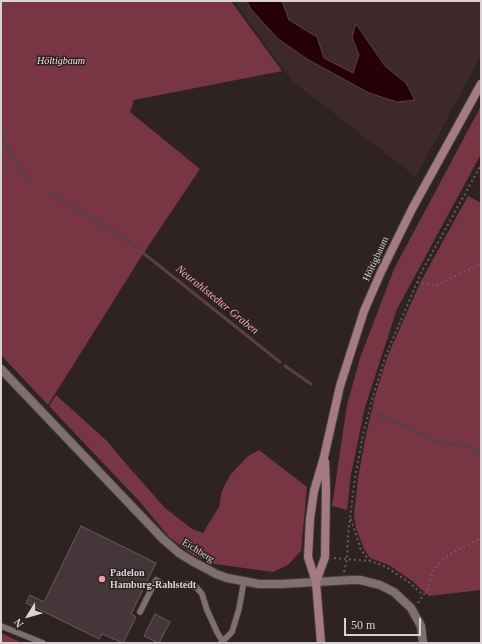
<!DOCTYPE html>
<html>
<head>
<meta charset="utf-8">
<style>
  body { margin:0 }
  #map { position:relative; width:482px; height:644px; overflow:hidden; background:#2e2223; font-family:"Times New Roman",serif }
  canvas { display:block }
  .frame { position:absolute; inset:0; border:2px solid #dbd2d3; pointer-events:none }
  .north { position:absolute; left:8px; top:596px; width:40px; height:40px; -webkit-text-stroke:3px #2e2223; paint-order:stroke; rotate:233deg; font-size:11px; font-weight:700; line-height:16px; text-align:center; color:#dbd2d3 }
  .north::after { content:''; display:block; margin:auto; width:14px; height:18px; background:#dbd2d3; clip-path:polygon(50% 0,100% 100%,50% 72%,0 100%) }
  .scale { position:absolute; left:344px; top:618px; width:77px; height:18px; box-sizing:border-box; border:2px solid #dbd2d3; border-top:0; padding-left:5px; font-size:12px; line-height:14px; white-space:nowrap; color:#dbd2d3; -webkit-text-stroke:3px #2e2223; paint-order:stroke }
</style>
</head>
<body>
<div id="map">
<canvas width="482" height="644"></canvas>
<div class="frame"></div>
<div class="north">N</div>
<div class="scale">50 m</div>
</div>
<script>
const c = document.querySelector('canvas').getContext('2d');
c.lineJoin = 'round';
function paint(path, color) {
  c.fillStyle = color;
  c.fill(path, 'evenodd');
}
function shape(rows) {
  const path = new Path2D();
  for (const r of rows) {
    path.moveTo(r[0], r[1]);
    for (let i = 2; i < r.length; i += 2) path.lineTo(r[i], r[i + 1]);
  }
  return path;
}
function trace(path, color, width, dash) {
  c.strokeStyle = color;
  c.lineWidth = width;
  c.lineCap = dash ? 'butt' : 'round';
  c.setLineDash(dash || []);
  c.stroke(path);
}
function write(font, color, halo, rows, align = 'center') {
  c.font = font + ' "Times New Roman",serif';
  c.lineWidth = 3;
  c.setLineDash([]);
  c.textBaseline = 'middle';
  c.strokeStyle = halo;
  c.fillStyle = color;
  for (const [text, x, y, turn = 0] of rows) {
    c.save();
    c.translate(x, y);
    c.rotate((+turn || 0) * Math.PI / 180);
    c.textAlign = isNaN(turn) ? turn : align;
    if (halo) c.strokeText(text, 0, 0);
    c.fillText(text, 0, 0);
    c.restore();
  }
}
paint(shape([
  [234,1,247,1,250,8,278,39,307,59,369,93,397,102,415,99,406,83,385,66,356,24,352,37,359,55,353,73,324,58,317,37,289,20,282,1,481,1,481,55,416,177,291,80]
]), '#3d292c');
paint(shape([
  [1,1,231,1,282,71,134,100,130,112,200,169,141,257,48,405,1,355],
  [481,106,481,154,397,309,365,407,351,474,347,510,332,506,347,405,360,358,394,269],
  [468,196,481,203,481,590,429,596,412,581,389,565,370,558,364,549,356,528,354,515,358,478,366,435,375,396,388,355,421,281],
  [56,395,107,441,121,458,165,508,192,529,203,533,219,507,222,491,230,475,248,456,259,450,307,487,301,551,288,565,273,572,215,564,193,555,169,537,140,502,49,406],
  [1,633,22,643,1,643]
]), '#783644');
const water = shape([
  [247,1,282,1,289,20,317,37,324,58,353,73,359,55,352,37,356,24,385,66,406,83,415,100,397,102,369,93,307,59,278,39,250,8,247,1]
]);
paint(water, '#260008');
trace(water, '#5c3f45', 1);
trace(shape([
  [1,139,30,182],
  [49,192,114,232,138,248],
  [142,252,280,362],
  [285,366,311,384],
  [377,414,408,427,436,442,470,447,481,453]
]), '#5c3f45', 3);
const building = shape([
  [81,526,156,563,131,614,136,617,123,643,102,634,99,639,26,603,30,595,44,602,81,526],
  [155,614,170,622,159,643,144,636,155,614]
]);
paint(building, '#453739');
trace(building, '#695a5c', 1);
const service = shape([
  [140,612,156,580,165,586,189,584,197,588,202,594,207,610,217,632,223,642],
  [1,626,43,643],
  [221,643,232,632,239,609,244,581]
]);
const minor = shape([
  [1,369,163,539,179,553,192,561,216,574,227,578,259,584,281,584,351,580,360,580,380,585,394,592,411,608,421,626,423,643]
]);
const secondary = shape([
  [316,582,325,557,326,490,325,462],
  [321,643,316,582,308,557,310,519,314,491,324,457,340,386,364,311,381,272,412,209,481,84]
]);
trace(service, '#493f40', 7);
trace(minor, '#493f40', 10);
trace(secondary, '#493f40', 10);
trace(shape([
  [417,282,434,286,481,264],
  [351,519,361,550,370,561],
  [334,558,370,561,379,564,388,568,410,583,423,595],
  [344,572,347,559,348,535,355,478,363,435,373,396,386,355,422,271,481,165],
  [418,603,427,590,433,571,442,560,453,552,481,538]
]), '#685d5e', 2, [2, 3]);
trace(service, '#7f6f71', 5.5);
trace(minor, '#7f6f71', 8);
trace(secondary, '#a37b81', 8);
for (const [x, y, r, color] of [
  [102,579,4,"#f39aa9"]
]) {
  const dot = new Path2D();
  dot.arc(x, y, r, 0, 2 * Math.PI);
  c.fillStyle = color;
  c.fill(dot);
  trace(dot, '#2e2223', 1.5);
}
write('italic 10px', '#f7dbdf', '#2e2223', [
  ["Höltigbaum",61,61]
]);
write('10px', '#dbd2d3', '#2e2223', [
  ["Höltigbaum",376,259,-65],
  ["Eichberg",198,551,32]
]);
write('bold 10px', '#dbd2d3', '#2e2223', [
  ["Padelon",110,573],
  ["Hamburg-Rahlstedt",110,585]
], 'left');
write('italic 11px', '#f9abb7', '#2e2223', [
  ["Neurahlstedter Graben",217,300,39]
]);
</script>
</body>
</html>
